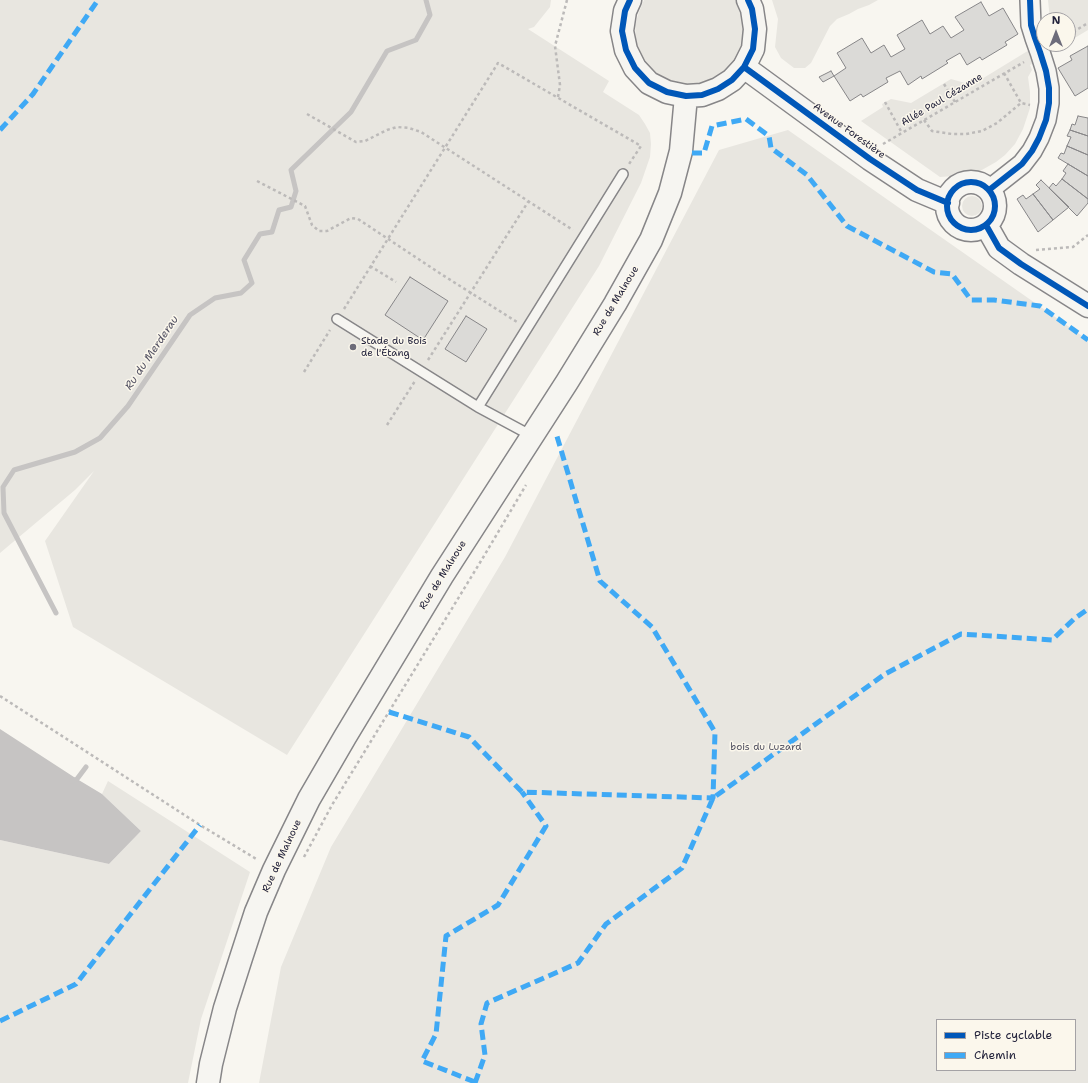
<!DOCTYPE html>
<html>
<head>
<meta charset="utf-8">
<style>
  body { margin:0 }
  #map { position:relative; width:1088px; height:1083px; overflow:hidden; background:#f8f6f0; font-family:"Shantell Sans",sans-serif }
  canvas { display:block }
  .legend { position:absolute; left:936px; top:1019px; width:140px; height:52px; box-sizing:border-box; background:#fbf7ec; border:1px solid #a4a2a5; margin:0; padding:5px 7px; list-style:none; font-size:12px; color:#22223b }
  .legend li { display:flex; align-items:center; gap:8px; height:20px }
  .legend b { width:20px; border:1px solid #a4a2a5 }
  .north { position:absolute; left:1036px; top:12px; width:40px; height:40px; box-sizing:border-box; background:#fbf7ec; border:1px solid #a4a2a5; border-radius:50%; rotate:0deg; font-size:11px; font-weight:700; line-height:16px; text-align:center; color:#22223b }
  .north::after { content:''; display:block; margin:auto; width:14px; height:18px; background:#6d6c7a; clip-path:polygon(50% 0,100% 100%,50% 72%,0 100%) }
</style>
</head>
<body>
<div id="map">
<canvas width="1088" height="1083"></canvas>
<ul class="legend">
<li><b style="height:5px;background:#0057b8"></b>Piste cyclable</li>
<li><b style="height:5px;background:#3fa9f5"></b>Chemin</li>
</ul>
<div class="north">N</div>
</div>
<script>
const c = document.querySelector('canvas').getContext('2d');
c.lineJoin = 'round';
function paint(path, color) {
  c.fillStyle = color;
  c.fill(path, 'evenodd');
}
function shape(rows) {
  const path = new Path2D();
  for (const r of rows) {
    if (r.length === 3) {
      path.moveTo(r[0] + r[2], r[1]);
      path.arc(r[0], r[1], r[2], 0, 2 * Math.PI);
      continue;
    }
    path.moveTo(r[0], r[1]);
    for (let i = 2; i < r.length; i += 2) path.lineTo(r[i], r[i + 1]);
  }
  return path;
}
function trace(path, color, width, dash) {
  c.strokeStyle = color;
  c.lineWidth = width;
  c.lineCap = dash ? 'butt' : 'round';
  c.setLineDash(dash || []);
  c.stroke(path);
}
function write(font, color, halo, rows, align = 'center') {
  c.font = font + ' "Shantell Sans",sans-serif';
  c.lineWidth = 3;
  c.setLineDash([]);
  c.textBaseline = 'middle';
  c.strokeStyle = halo;
  c.fillStyle = color;
  for (const [text, x, y, turn = 0] of rows) {
    c.save();
    c.translate(x, y);
    c.rotate((+turn || 0) * Math.PI / 180);
    c.textAlign = isNaN(turn) ? turn : align;
    if (halo) c.strokeText(text, 0, 0);
    c.fillText(text, 0, 0);
    c.restore();
  }
}
paint(shape([
  [0,0,551,0,550,7,534,27,528,29,609,81,603,92,639,115,645,124,650,133,651,144,650,157,641,183,599,266,287,755,73,627,45,541,94,471,75,490,0,553],
  [644,0,741,0,747,47,717,83,680,87,655,74,646,64,639,52,636,39,635,25,639,12],
  [772,0,878,0,869,5,858,9,849,14,837,19,830,26,811,63,805,68,794,68,781,58,775,47,778,19],
  [1048,0,1088,0,1088,30,1068,42,1068,20,1050,20],
  [1044,41,1044,44,1065,44,1030,65,1032,70,1028,77,1030,92,1030,108,1023,129,1015,144,1005,155,996,162,980,171,975,173,962,173,954,176,940,177,861,121,883,107,882,104,891,99,911,103,951,79,972,85],
  [788,130,1088,340,1088,1083,259,1083,281,967,331,847,505,557,719,150],
  [937,1020,1075,1020,1075,1070,937,1070],
  [972,206,10],
  [108,781,250,872,201,1019,188,1083,0,1083,0,840,109,864,141,831,102,794]
]), '#e8e6e0');
paint(shape([
  [0,729,77,779,102,794,141,831,109,864,0,840]
]), '#c6c4c3');
trace(shape([
  [56,613,4,513,3,487,14,470,75,452,100,438,128,406,190,315,215,298,241,293,252,283,244,260,260,234,272,232,279,210,291,207,296,191,291,170,351,112,387,51,416,40,430,15,426,0],
  [72,781,77,779,86,767]
]), '#c6c4c3', 5);
const building = shape([
  [981,2,989,16,1003,8,1018,34,1005,42,1007,45,982,60,980,57,967,65,960,53,946,61,948,63,922,79,921,76,908,85,900,71,886,78,888,82,863,97,861,94,850,101,834,76,846,68,837,53,862,38,871,53,884,45,891,57,905,49,897,35,922,20,930,34,943,26,951,38,964,30,955,17,981,2],
  [1088,46,1088,88,1075,96,1058,68,1072,60,1070,56,1088,46],
  [831,71,834,76,823,82,819,77,831,71],
  [1078,116,1088,118,1088,136,1070,130,1072,124,1075,125,1078,116],
  [1070,130,1088,136,1088,155,1067,146,1071,137,1067,136,1070,130],
  [1067,146,1088,155,1088,176,1058,158,1061,153,1064,154,1067,146],
  [1068,164,1088,176,1088,199,1062,179,1066,173,1063,171,1068,164],
  [1062,179,1088,199,1088,203,1077,216,1049,188,1053,183,1056,186,1062,179],
  [1041,180,1069,207,1053,220,1033,194,1040,189,1036,185,1041,180],
  [1033,194,1053,220,1038,232,1017,199,1023,195,1026,199,1033,194],
  [410,277,448,301,423,340,385,315,410,277],
  [466,316,487,329,466,362,445,349,466,316]
]);
paint(building, '#dbdad7');
trace(building, '#878688', 1);
const service = shape([
  [337,319,478,407,532,436],
  [478,407,623,174]
]);
const minor = shape([
  [989,190,1022,164,1032,151,1039,138,1046,120,1049,103,1049,88,1046,71,1040,52,1035,38,1031,25,1030,0]
]);
const tertiary = shape([
  [744,67,870,159,917,190,948,203],
  [971,206,24],
  [986,225,999,248,1021,264,1088,306]
]);
const secondary = shape([
  [630,0,625,11,622,31,626,50,635,68,649,83,667,92,686,96,702,95,718,89,732,80,744,67,753,49,755,29,752,9,748,0],
  [208,1083,211,1064,225,1008,241,958,256,912,274,870,309,799,345,737,442,576,567,382,615,304,651,240,670,193,681,151,686,96]
]);
trace(service, '#878688', 12);
trace(minor, '#878688', 22);
trace(tertiary, '#878688', 25);
trace(secondary, '#878688', 25);
trace(shape([
  [1068,35,1088,23],
  [1004,73,1021,103,1030,105],
  [944,84,955,102],
  [558,97,560,85,555,46,567,0],
  [885,102,902,133],
  [307,114,356,142,365,141,387,130,397,127,409,128,421,132,573,230],
  [924,120,932,131,952,134,966,134,982,131,997,123,1021,103],
  [883,144,1024,62],
  [257,181,305,206,312,225,319,231,327,231,351,218,358,219,441,274,517,322],
  [1036,250,1073,247,1088,235],
  [370,266,396,282],
  [344,309,498,63,641,146,629,164],
  [428,360,528,202],
  [304,372,330,330],
  [387,425,415,381],
  [0,696,200,825,258,860],
  [304,857,332,805,484,556,526,485]
]), '#bcbab9', 2.5, [3, 3]);
trace(service, '#f6f5f1', 9);
trace(minor, '#f6f5f1', 19);
trace(tertiary, '#f6f5f1', 22);
trace(secondary, '#f6f5f1', 22);
trace(shape([
  [0,130,33,94,98,0],
  [692,153,704,153,712,126,746,119,769,136,771,148,807,175,847,226,934,272,952,274,971,300,994,300,1040,306,1088,340],
  [389,712,469,737,522,792,713,798,715,732,652,627,600,581,556,433],
  [0,1021,76,984,200,825],
  [475,1082,422,1061,436,1034,446,936,498,905,546,826,522,792],
  [475,1083,485,1055,481,1024,487,1003,578,963,606,924,682,868,713,798,885,674,961,634,1052,640,1074,619,1088,609]
]), '#3fa9f5', 5, [10, 5]);
trace(shape([
  [630,0,625,11,622,31,626,50,635,68,649,83,667,92,686,96,702,95,718,89,732,80,744,67,753,49,755,29,752,9,748,0],
  [744,67,870,159,917,190,948,203],
  [971,206,24],
  [989,190,1022,164,1032,151,1039,138,1046,120,1049,103,1049,88,1046,71,1040,52,1035,38,1031,25,1030,0],
  [986,225,999,248,1021,264,1088,306]
]), '#0057b8', 6);
for (const [x, y, r, color] of [
  [353,347,4,"#6d6c7a"]
]) {
  const dot = new Path2D();
  dot.arc(x, y, r, 0, 2 * Math.PI);
  c.fillStyle = color;
  c.fill(dot);
  trace(dot, '#fbf7ec', 1.5);
}
write('10px', '#22223b', '#fbf7ec', [
  ["Allée Paul Cézanne",942,100,-31],
  ["Avenue Forestière",849,131,36],
  ["Rue de Malnoue",616,301,-59],
  ["Rue de Malnoue",443,575,-58],
  ["Rue de Malnoue",282,856,-65]
]);
write('10px', '#22223b', '#fbf7ec', [
  ["Stade du Bois",361,341],
  ["de l'Étang",361,353]
], 'left');
write('10px', '#505061', '#fbf7ec', [
  ["bois du Luzard",766,747]
]);
write('italic 11px', '#545364', '#fbf7ec', [
  ["Ru du Merderau",152,353,-56]
]);
</script>
</body>
</html>
